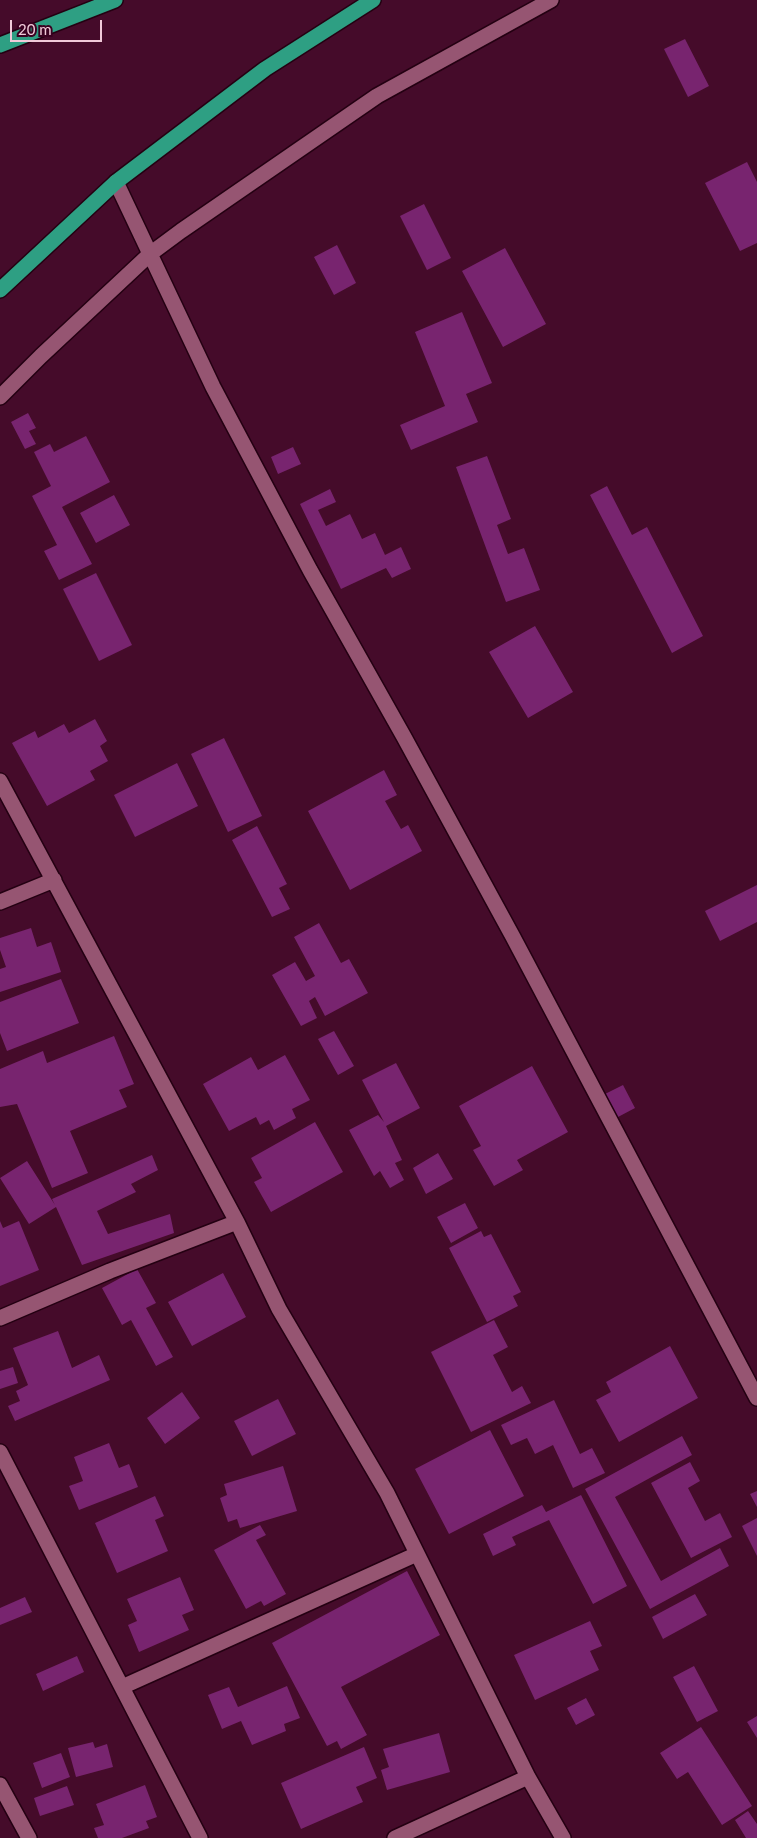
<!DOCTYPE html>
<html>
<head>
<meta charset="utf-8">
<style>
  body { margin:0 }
  #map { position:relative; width:757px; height:1838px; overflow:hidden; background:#450b2a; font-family:Lato,sans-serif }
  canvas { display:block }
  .scale { position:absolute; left:10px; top:20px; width:92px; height:22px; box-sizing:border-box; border:2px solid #f0cad9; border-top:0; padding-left:6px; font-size:15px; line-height:18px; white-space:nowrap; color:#f0cad9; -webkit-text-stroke:4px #3a0121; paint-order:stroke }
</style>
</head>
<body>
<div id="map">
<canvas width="757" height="1838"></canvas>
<div class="scale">20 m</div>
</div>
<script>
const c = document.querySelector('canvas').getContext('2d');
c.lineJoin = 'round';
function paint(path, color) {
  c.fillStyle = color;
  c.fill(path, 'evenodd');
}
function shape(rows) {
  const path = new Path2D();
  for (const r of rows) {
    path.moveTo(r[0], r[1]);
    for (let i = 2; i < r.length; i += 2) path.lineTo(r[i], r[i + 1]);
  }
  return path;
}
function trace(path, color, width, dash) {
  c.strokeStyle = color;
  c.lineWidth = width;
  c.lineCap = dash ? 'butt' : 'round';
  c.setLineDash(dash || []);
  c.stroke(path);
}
paint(shape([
  [685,39,709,86,688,97,664,49],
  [747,162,757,182,757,243,740,251,705,183],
  [424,204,451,258,427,270,400,216],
  [337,245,356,283,334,295,314,257],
  [505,248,546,324,503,347,462,271],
  [462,312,492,383,466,394,478,422,411,450,400,425,445,406,415,332],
  [28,413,36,428,29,431,36,444,25,449,11,422],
  [86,436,110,482,62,507,92,564,59,580,44,551,57,545,32,496,51,486,34,452,50,444,54,452],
  [293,447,301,464,278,474,271,457],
  [487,456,511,519,497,525,508,554,524,548,540,590,506,602,456,467],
  [607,486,632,535,647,527,703,636,672,653,590,495],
  [330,489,336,502,318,510,326,526,350,514,362,539,375,533,385,555,401,547,411,569,392,578,386,568,341,589,300,504],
  [114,495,130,525,96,543,80,513],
  [96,573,132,645,99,661,63,589],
  [535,626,573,692,528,718,489,652],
  [95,719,107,741,100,746,108,761,90,771,95,780,47,806,12,743,35,731,38,738,64,724,69,733],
  [224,738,262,816,228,832,191,754],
  [177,763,198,806,135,837,114,795],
  [384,770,397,795,385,801,401,829,408,825,422,851,350,890,308,811],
  [257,826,287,884,279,888,290,909,272,917,232,840],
  [757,885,757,922,720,941,705,911],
  [319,923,341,963,349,959,368,993,325,1016,315,997,309,1001,317,1018,301,1026,272,975,295,962,306,981,315,976,294,937],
  [31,928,37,947,51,942,61,972,0,992,0,969,6,967,0,950,0,938],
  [61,979,79,1023,7,1051,0,1033,0,1002],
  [334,1031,354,1066,338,1075,318,1039],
  [114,1036,134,1084,119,1090,127,1107,70,1131,88,1173,52,1188,17,1104,0,1107,0,1069,43,1051,47,1063],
  [285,1055,310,1100,292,1109,296,1118,274,1130,269,1120,260,1125,256,1117,229,1131,203,1084,251,1057,258,1070],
  [396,1063,420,1108,386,1126,402,1160,395,1163,404,1180,390,1188,380,1171,374,1176,349,1130,378,1115,384,1122,362,1080],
  [532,1066,568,1132,517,1160,523,1170,494,1186,473,1150,481,1146,459,1106],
  [623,1085,635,1108,618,1117,605,1094],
  [315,1122,343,1172,271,1212,254,1182,262,1178,251,1158],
  [438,1153,453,1179,426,1194,413,1168],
  [152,1155,158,1170,131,1184,136,1192,97,1211,108,1234,170,1214,174,1233,82,1265,56,1207,29,1224,0,1178,27,1161,55,1205,52,1199],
  [465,1203,478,1228,451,1243,437,1217],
  [0,1221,3,1228,19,1221,39,1270,0,1286],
  [481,1231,484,1237,491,1234,521,1292,513,1296,518,1306,487,1322,449,1248],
  [137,1269,156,1303,146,1308,173,1357,156,1366,131,1320,122,1325,102,1288],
  [223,1273,246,1317,192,1346,168,1302],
  [494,1320,508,1347,493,1355,512,1392,522,1386,531,1403,471,1432,431,1352],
  [58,1331,72,1368,99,1355,110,1380,15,1421,8,1406,20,1401,16,1391,28,1385,13,1348],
  [670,1346,698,1398,619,1442,596,1400,611,1392,606,1382],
  [13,1367,18,1383,0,1389,0,1371],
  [182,1392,200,1418,165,1444,147,1418],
  [278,1399,296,1434,252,1456,234,1421],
  [554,1400,580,1454,592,1448,605,1473,573,1488,553,1445,535,1454,527,1438,511,1445,501,1425],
  [490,1430,524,1496,449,1534,415,1469],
  [682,1436,692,1455,615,1497,661,1581,720,1548,729,1566,650,1609,585,1489],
  [109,1443,119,1468,129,1464,138,1487,79,1510,69,1486,83,1481,74,1457],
  [690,1462,700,1481,688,1488,705,1521,720,1513,732,1537,691,1558,651,1483],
  [283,1466,297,1511,240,1528,237,1519,228,1522,220,1498,227,1495,224,1484],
  [757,1491,757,1507,750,1494],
  [581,1495,627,1586,593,1604,549,1520,512,1537,516,1545,493,1556,483,1534,542,1505,546,1512],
  [155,1496,164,1516,155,1520,168,1551,117,1573,95,1523],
  [757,1518,757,1556,742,1526],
  [260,1525,266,1535,256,1540,286,1594,264,1606,261,1601,246,1609,214,1550],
  [407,1571,440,1635,341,1687,367,1735,341,1749,337,1741,327,1746,272,1643],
  [180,1577,194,1610,182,1615,189,1630,139,1652,128,1625,137,1621,127,1599],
  [695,1594,707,1615,663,1639,652,1617],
  [25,1597,32,1612,0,1625,0,1608],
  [590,1621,602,1646,590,1651,599,1670,535,1700,514,1655],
  [77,1656,84,1672,43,1691,36,1674],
  [694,1666,718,1711,697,1722,673,1677],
  [287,1686,300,1718,284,1724,286,1731,252,1745,241,1721,222,1729,208,1695,229,1687,238,1707],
  [586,1698,595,1715,576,1725,567,1708],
  [757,1716,757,1738,747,1722],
  [701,1727,752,1806,722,1825,688,1772,677,1779,660,1753],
  [439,1733,450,1772,387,1790,381,1770,389,1767,383,1749],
  [93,1742,95,1748,107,1744,113,1767,76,1777,68,1748],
  [364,1747,377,1778,356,1787,363,1802,301,1829,281,1783],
  [61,1753,70,1777,42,1788,33,1763],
  [145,1785,157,1817,146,1821,149,1828,122,1838,98,1838,94,1828,104,1825,96,1804],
  [67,1786,74,1805,40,1816,34,1798],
  [748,1811,757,1824,757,1838,746,1838,735,1820]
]), '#78246f');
const street = shape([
  [116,182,213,387,310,570,404,737,513,937,757,1398],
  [0,397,41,356,150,254,181,231,377,96,551,0],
  [0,781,237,1222,279,1309,387,1493,528,1777,563,1838],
  [0,902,54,880],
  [0,1318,110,1271,237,1222],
  [0,1452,200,1838],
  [122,1687,417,1554],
  [0,1785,29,1838],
  [395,1838,528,1777]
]);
const highway = shape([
  [0,45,115,0],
  [0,290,116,182,265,69,373,0]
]);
trace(street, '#240012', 18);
trace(highway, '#240012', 18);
trace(street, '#965572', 15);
trace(highway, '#2e9f83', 15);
</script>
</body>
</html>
